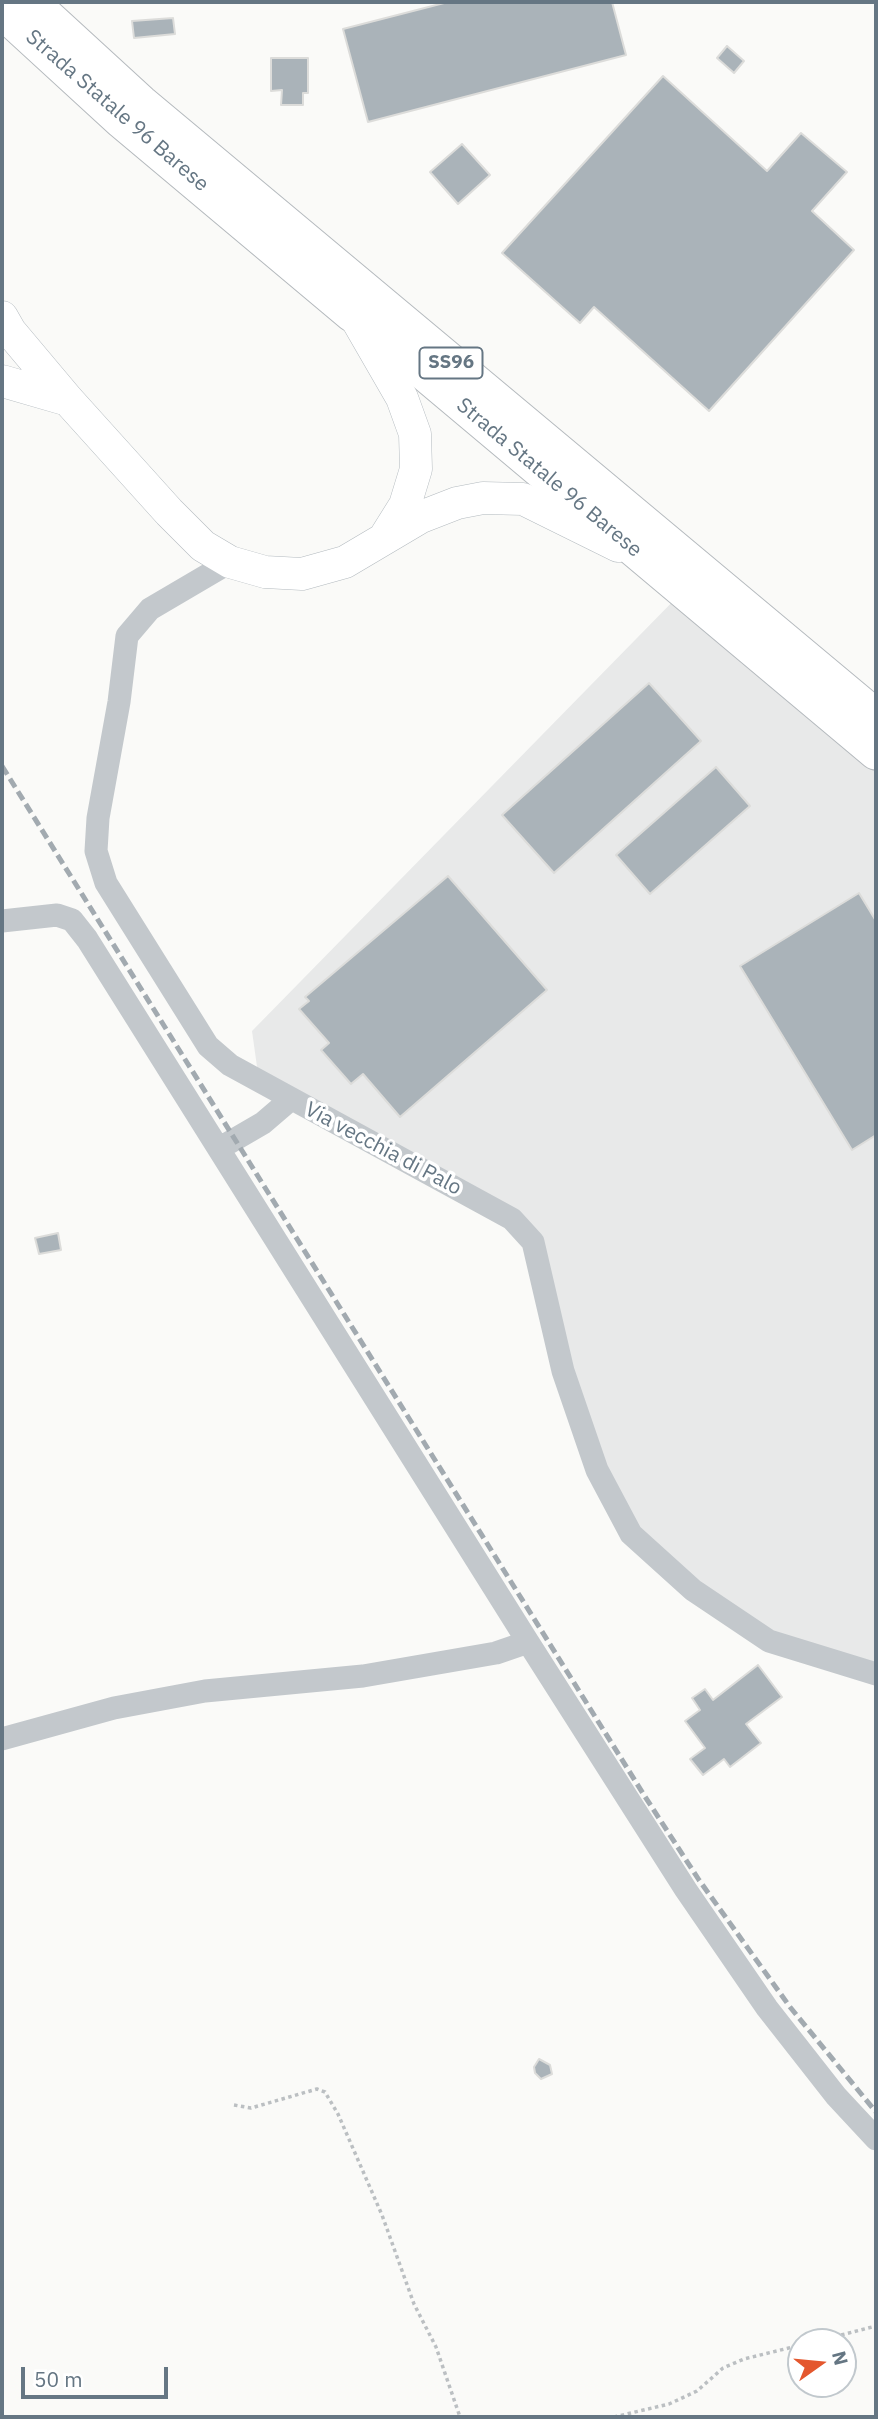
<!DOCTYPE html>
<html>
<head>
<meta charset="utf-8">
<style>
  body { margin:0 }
  #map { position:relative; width:878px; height:2419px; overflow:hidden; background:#fafaf8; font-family:"IBM Plex Sans",sans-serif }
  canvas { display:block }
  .frame { position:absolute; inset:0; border:4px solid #657683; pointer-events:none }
  .north { position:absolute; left:787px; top:2328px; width:70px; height:70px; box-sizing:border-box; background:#fff; border:2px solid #c1c8cd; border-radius:50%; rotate:75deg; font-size:19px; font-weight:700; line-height:28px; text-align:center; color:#657683 }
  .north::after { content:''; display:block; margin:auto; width:24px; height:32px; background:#e4572e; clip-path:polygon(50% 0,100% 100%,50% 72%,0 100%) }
  .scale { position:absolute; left:21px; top:2367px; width:147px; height:32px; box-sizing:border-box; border:4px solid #657683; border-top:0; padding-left:9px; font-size:21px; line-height:24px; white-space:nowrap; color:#657683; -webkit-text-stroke:5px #fff; paint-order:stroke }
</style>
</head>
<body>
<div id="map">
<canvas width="878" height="2419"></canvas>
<div class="frame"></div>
<div class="north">N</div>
<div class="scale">50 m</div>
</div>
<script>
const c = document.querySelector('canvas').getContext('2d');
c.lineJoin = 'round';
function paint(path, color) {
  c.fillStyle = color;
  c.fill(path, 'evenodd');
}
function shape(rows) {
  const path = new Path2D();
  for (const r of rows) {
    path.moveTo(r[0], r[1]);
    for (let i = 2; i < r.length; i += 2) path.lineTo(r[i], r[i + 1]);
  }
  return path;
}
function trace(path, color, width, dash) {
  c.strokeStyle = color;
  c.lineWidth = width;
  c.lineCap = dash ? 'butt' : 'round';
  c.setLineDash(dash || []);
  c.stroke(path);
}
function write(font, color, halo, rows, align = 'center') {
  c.font = font + ' "IBM Plex Sans",sans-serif';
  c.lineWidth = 7;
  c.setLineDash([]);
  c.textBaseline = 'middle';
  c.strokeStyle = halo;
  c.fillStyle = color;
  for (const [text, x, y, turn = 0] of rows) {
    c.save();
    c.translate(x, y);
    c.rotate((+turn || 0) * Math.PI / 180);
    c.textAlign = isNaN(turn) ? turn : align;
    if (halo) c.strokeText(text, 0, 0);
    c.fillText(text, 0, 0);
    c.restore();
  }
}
paint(shape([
  [683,591,876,771,876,1680,823,1658,693,1590,614,1502,533,1242,259,1081,252,1031]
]), '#e8e9e9');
const building = shape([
  [448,2,612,2,626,55,368,122,343,29,448,2],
  [173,18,175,34,134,38,132,21,173,18],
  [727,46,744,61,734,73,717,58,727,46],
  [271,58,308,58,308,93,303,93,303,105,281,105,282,90,271,91,271,58],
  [663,76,767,171,801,133,847,172,812,211,854,250,709,411,594,307,580,323,502,253,663,76],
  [462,144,490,175,458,204,430,172,462,144],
  [649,683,701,741,554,873,502,815,649,683],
  [716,767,750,806,650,894,616,855,716,767],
  [448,876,547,990,400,1117,363,1074,351,1084,321,1050,329,1043,299,1009,309,1001,305,997,448,876],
  [859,893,876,921,876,1135,852,1150,740,966,859,893],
  [58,1233,61,1250,39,1254,35,1238,58,1233],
  [758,1665,782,1697,746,1724,761,1743,730,1767,724,1759,703,1775,690,1759,705,1748,685,1721,700,1710,692,1698,705,1689,713,1700,758,1665],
  [539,2059,550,2065,552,2074,541,2079,535,2073,534,2067,539,2059]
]);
paint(building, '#aab3b9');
trace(building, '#dcdcda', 2);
const secondary = shape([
  [2,317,10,331,68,400,169,512,203,546,230,562,265,572,302,574,345,562,421,517,457,503,483,498,523,499,618,546],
  [357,320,402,398,415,434,416,469,405,505,385,537],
  [2,381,68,400]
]);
const primary = shape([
  [31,2,141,103,876,717],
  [353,313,876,752]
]);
const trunk = shape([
  [2,9,123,120,353,313]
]);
trace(secondary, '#b3babf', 33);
trace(primary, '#b5babe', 37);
trace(trunk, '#b4b9bd', 40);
trace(shape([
  [234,2105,251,2108,317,2089,325,2092,338,2114,382,2215,414,2304,436,2347,460,2417],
  [814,2342,876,2326],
  [614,2417,669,2404,697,2391,723,2368,744,2359,801,2345]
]), '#bbbfc2', 3.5, [3.5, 3.5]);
trace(shape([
  [230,562,150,609,127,636,119,702,98,818,96,851,106,883,208,1046,230,1065,512,1219,533,1242,563,1371,597,1470,631,1534,693,1590,769,1641,876,1674],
  [2,921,57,915,72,920,87,939,528,1642,686,1890,767,2008,836,2096,876,2139],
  [220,1148,263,1123,291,1099],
  [2,1739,114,1708,205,1691,363,1676,496,1653,528,1642]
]), '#c3c8cc', 23);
trace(secondary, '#fff', 32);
trace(primary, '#fff', 35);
trace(trunk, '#fff', 38);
trace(shape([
  [2,766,644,1795,699,1880,790,2007,876,2112]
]), '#a2aab0', 5, [10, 5]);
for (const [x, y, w] of [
  [451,363,63]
]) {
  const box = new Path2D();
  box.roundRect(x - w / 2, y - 15.5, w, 31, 5);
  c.fillStyle = '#fff';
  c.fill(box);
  trace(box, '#657683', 2);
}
write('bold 19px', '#657683', null, [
  ["SS96",451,363]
]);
write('21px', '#657683', '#fff', [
  ["Strada Statale 96 Barese",117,111,41],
  ["Strada Statale 96 Barese",549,478,40],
  ["Via vecchia di Palo",383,1149,28]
]);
</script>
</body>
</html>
